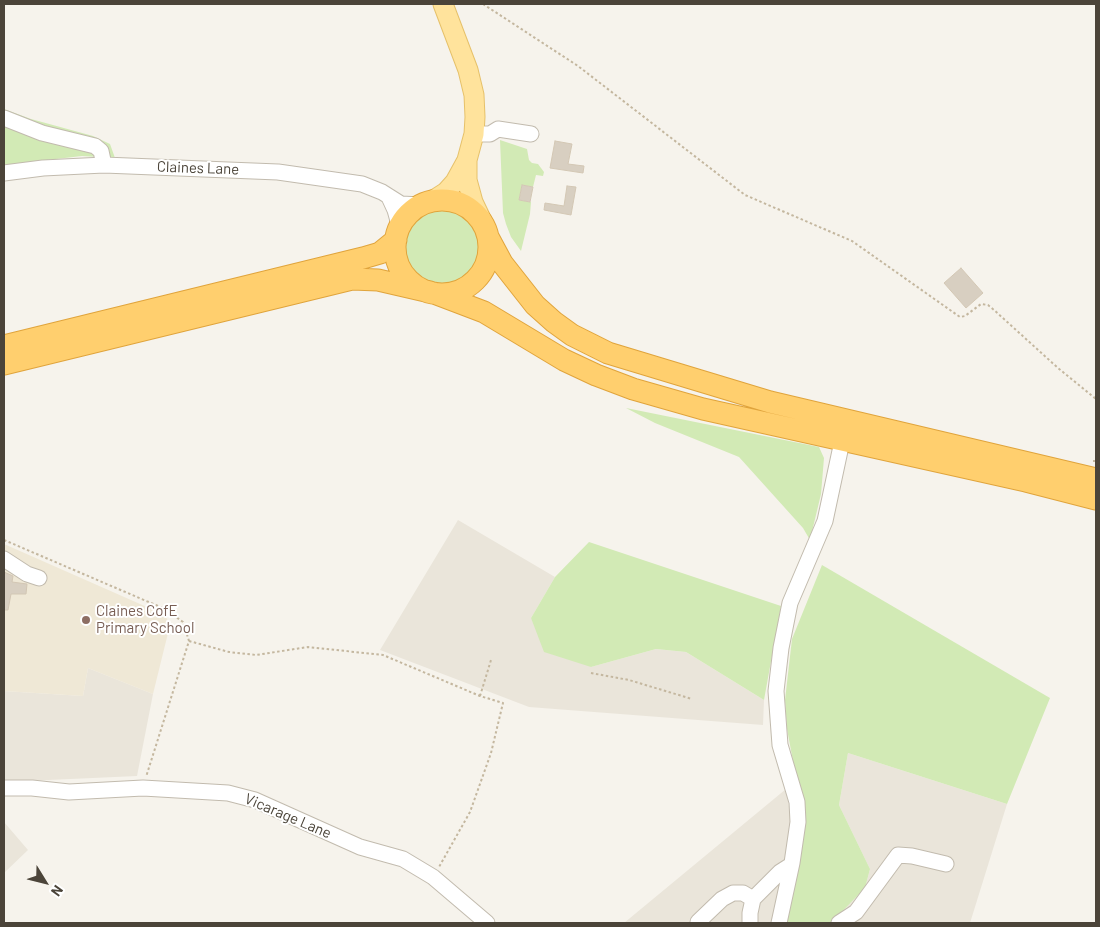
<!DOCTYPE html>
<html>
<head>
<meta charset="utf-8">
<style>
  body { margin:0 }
  #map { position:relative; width:1100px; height:927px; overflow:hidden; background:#f6f3ec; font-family:Barlow,sans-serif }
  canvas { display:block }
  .frame { position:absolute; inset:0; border:5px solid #4b4439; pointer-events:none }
  .north { position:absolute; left:20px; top:857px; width:50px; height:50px; -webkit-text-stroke:4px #fff; paint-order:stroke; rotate:126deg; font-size:14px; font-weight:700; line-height:20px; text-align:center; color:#4b4439 }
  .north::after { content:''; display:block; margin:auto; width:18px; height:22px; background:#4b4439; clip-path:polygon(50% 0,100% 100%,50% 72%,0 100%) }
</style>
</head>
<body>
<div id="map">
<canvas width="1100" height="927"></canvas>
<div class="frame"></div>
<div class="north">N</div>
</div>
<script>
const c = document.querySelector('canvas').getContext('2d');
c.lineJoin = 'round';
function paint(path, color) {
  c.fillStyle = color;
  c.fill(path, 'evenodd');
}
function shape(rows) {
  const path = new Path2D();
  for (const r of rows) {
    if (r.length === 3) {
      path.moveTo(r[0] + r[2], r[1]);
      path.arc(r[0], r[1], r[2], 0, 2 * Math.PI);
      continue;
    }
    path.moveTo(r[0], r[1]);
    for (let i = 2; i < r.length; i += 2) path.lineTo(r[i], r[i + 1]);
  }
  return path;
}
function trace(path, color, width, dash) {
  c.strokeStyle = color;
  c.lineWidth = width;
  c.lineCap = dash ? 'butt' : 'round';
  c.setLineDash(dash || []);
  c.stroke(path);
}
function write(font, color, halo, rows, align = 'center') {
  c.font = font + ' Barlow,sans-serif';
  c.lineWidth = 4;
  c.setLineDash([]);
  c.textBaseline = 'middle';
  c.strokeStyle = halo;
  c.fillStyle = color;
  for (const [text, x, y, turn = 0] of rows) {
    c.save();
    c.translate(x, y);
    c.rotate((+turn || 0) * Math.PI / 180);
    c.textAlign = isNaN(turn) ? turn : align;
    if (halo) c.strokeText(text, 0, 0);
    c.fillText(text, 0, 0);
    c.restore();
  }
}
paint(shape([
  [458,520,555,577,531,618,591,667,656,649,686,652,764,700,763,725,529,707,380,650],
  [88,668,153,694,137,776,4,782,4,691,83,696],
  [848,753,1007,804,970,923,831,923,865,888,870,869,839,805],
  [786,789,792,824,775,923,624,923],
  [4,822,28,850,4,873]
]), '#eae5da');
paint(shape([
  [4,544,165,615,170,625,153,694,88,668,83,696,4,691]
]), '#efe8d6');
paint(shape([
  [4,109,31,119,93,136,110,144,115,158,82,156,4,165],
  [500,140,527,149,529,160,532,163,538,164,544,172,543,176,536,175,533,187,522,185,519,200,531,202,530,214,521,251,511,237,506,224,503,213],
  [442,248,40],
  [626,408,819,447,824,458,821,494,810,540,803,528,739,457,655,423],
  [589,542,781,606,764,700,686,652,656,649,591,667,544,652,531,618,555,577],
  [822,565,1050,698,1007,804,848,753,839,805,870,869,865,888,831,923,784,923,796,777,787,729,785,700,792,639]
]), '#d2eab5');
const building = shape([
  [555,141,572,144,568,164,584,166,583,173,550,168,555,141],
  [522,185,533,187,530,202,519,200,522,185],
  [567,186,576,187,571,215,544,210,545,203,564,206,567,186],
  [961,268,983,293,966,308,944,283,961,268],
  [4,572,13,576,12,582,27,584,26,594,11,594,8,610,4,610,4,572]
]);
paint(building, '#d8cfc1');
trace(building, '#d3c7b4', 1);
const minor = shape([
  [4,118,42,133,95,146,101,151,104,165],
  [474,134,490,134,498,129,531,134],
  [4,173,43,168,104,165,278,172,362,184,382,192,401,204,421,205],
  [389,197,395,210,400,228],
  [4,559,27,574,39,578],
  [4,788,32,788,69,792,143,788,228,793,255,800,360,847,403,859,433,877,487,923],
  [698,922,722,899,733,893,743,893,753,899],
  [750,923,750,913,753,899,780,872,791,865],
  [779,923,792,863,798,822,797,802,780,745,776,691,781,648,790,603,825,521,844,432],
  [839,923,856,912,898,855,912,856,946,864]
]);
const major = shape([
  [443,4,468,70,474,95,475,117,474,134,467,160,467,180,473,202,484,225],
  [432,201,446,192,455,182,466,162]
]);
const highway = shape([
  [442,247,47],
  [488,237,502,263,535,305,554,322,572,335,608,353,770,402,1096,479],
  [434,293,484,312,564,360,596,375,633,389,703,409,1026,481,1096,499],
  [4,346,363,258,380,253,396,240],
  [4,364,352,279,378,280,430,292]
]);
trace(minor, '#c2bbae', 17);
trace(major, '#e6c16a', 21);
trace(highway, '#e0a43c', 23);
trace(shape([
  [483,4,578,66,745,195,852,241,960,317,965,316,981,304,988,305,994,310,1058,368,1096,399],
  [1093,461,1096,461],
  [4,540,165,609,183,622,189,641,146,777],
  [189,641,229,652,256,655,308,647,383,655,480,696,503,703,491,753,470,812,439,867],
  [591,673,629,680,692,699],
  [480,696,491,660]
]), '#c4b79f', 2, [2.5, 2.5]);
trace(minor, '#fff', 15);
trace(major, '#ffe39c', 19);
trace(highway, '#ffcf6e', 21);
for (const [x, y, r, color] of [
  [86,620,5,"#8d6e63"]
]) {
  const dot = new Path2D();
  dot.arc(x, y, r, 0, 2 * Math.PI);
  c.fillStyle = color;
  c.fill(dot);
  trace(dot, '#fff', 2);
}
write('15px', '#4b4439', '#fff', [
  ["Claines Lane",198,168,2],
  ["Vicarage Lane",288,816,23]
]);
write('15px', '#785e54', '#fff', [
  ["Claines CofE",96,611],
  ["Primary School",96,628]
], 'left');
</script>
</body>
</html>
